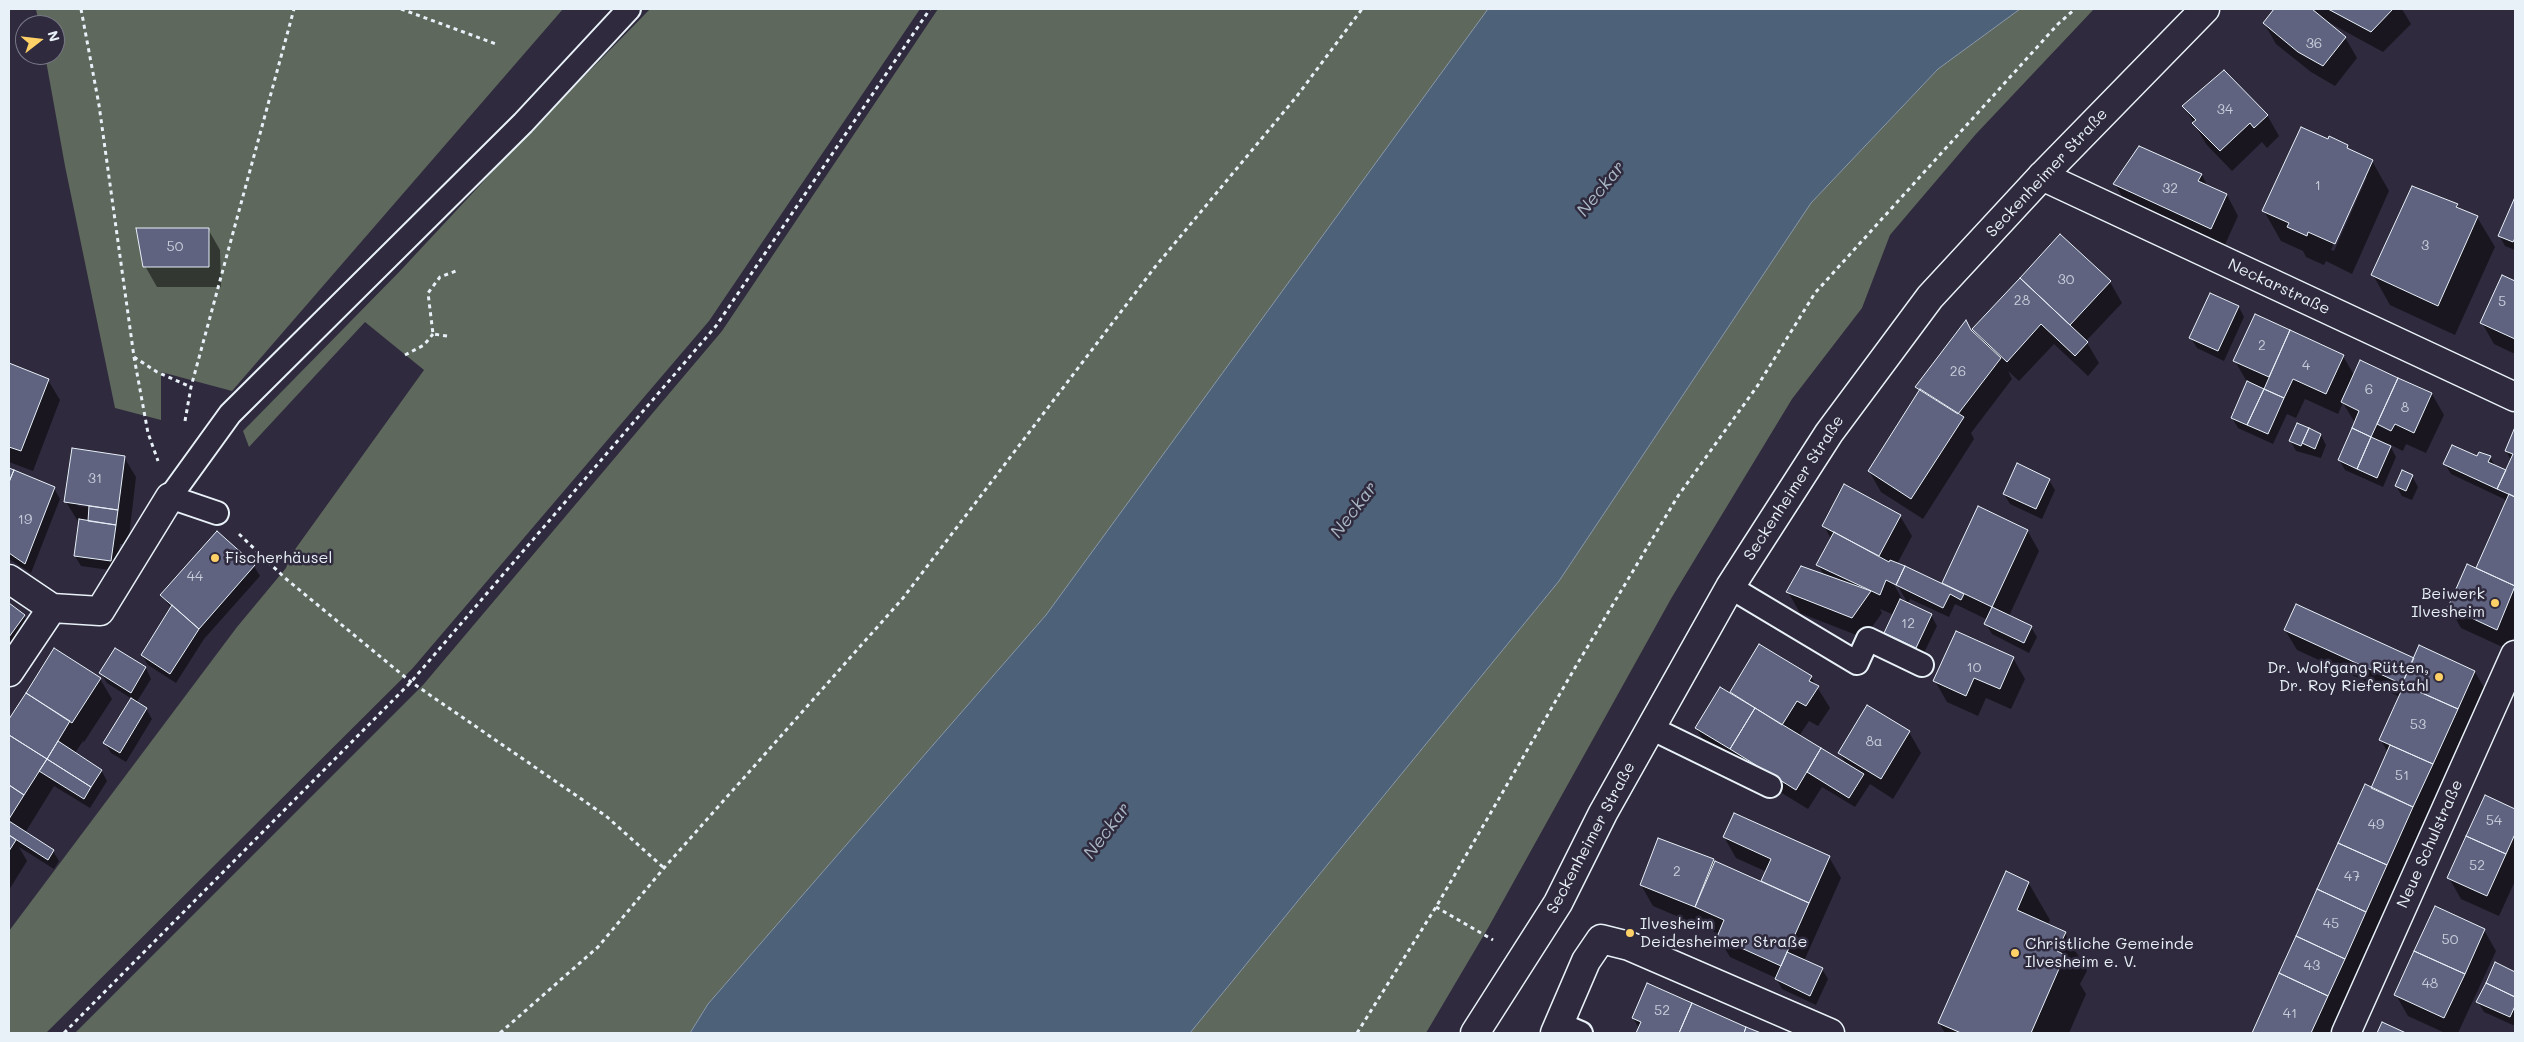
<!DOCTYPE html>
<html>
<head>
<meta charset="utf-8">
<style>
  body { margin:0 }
  #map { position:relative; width:2524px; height:1042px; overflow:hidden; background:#2f2a3d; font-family:Mali,sans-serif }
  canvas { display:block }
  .frame { position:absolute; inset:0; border:10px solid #e8f1f8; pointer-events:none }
  .north { position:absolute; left:15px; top:15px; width:50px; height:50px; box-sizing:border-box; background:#2f2a3d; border:1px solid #797a88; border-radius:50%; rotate:74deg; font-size:14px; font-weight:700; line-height:20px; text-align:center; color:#e8f1f8 }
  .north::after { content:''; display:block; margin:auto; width:18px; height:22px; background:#ffd166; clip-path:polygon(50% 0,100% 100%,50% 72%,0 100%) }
</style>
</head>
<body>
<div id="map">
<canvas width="2524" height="1042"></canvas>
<div class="frame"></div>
<div class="north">N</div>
</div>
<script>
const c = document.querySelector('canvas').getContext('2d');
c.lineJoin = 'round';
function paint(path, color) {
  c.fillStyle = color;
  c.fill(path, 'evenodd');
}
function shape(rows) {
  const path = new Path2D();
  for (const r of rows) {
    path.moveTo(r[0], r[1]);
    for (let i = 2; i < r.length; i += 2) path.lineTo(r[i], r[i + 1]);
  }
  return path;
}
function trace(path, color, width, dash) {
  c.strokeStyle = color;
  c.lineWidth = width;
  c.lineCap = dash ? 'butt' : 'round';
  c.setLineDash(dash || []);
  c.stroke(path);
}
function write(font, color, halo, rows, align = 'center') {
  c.font = font + ' Mali,sans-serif';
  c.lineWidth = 5;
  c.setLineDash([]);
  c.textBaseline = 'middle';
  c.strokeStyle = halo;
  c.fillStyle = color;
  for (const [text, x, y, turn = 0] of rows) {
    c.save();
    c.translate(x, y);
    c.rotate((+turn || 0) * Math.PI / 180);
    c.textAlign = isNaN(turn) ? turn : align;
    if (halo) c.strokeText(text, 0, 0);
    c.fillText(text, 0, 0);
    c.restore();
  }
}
paint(shape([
  [36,9,563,9,232,391,161,372,161,420,115,408,65,166,45,55,55,55,55,25,39,25],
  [650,9,920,9,709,321,412,669,46,1033,9,1033,9,931,237,627,286,568,291,555,424,370,365,322,249,447,243,431,401,270,520,142],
  [938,9,1488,9,1046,615,708,1004,690,1033,75,1033,423,685,722,331],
  [2020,9,2094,9,1976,134,1890,235,1862,308,1792,399,1672,597,1488,928,1426,1033,1190,1033,1559,581,1811,203,1938,69]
]), '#5e685d');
const water = shape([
  [1488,9,2020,9,1938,69,1811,203,1559,581,1190,1033,690,1033,708,1004,1046,615,1488,9]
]);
paint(water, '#4d6178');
trace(water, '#8b9bab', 1);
paint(shape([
  [2276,9,2310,9,2315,12,2313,9,2402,9,2411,24,2383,52,2330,23,2345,37,2357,58,2335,86,2311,72,2276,44,2264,23],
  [2184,106,2267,115,2279,136,2267,148,2262,142,2232,171,2206,144],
  [2328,140,2347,146,2350,151,2372,161,2389,191,2352,274,2326,261,2324,265,2306,257,2303,251,2281,241,2264,211],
  [2364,177,2367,177,2334,251,2331,250],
  [2139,147,2202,175,2208,187,2227,195,2238,216,2223,249,2127,205,2115,184],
  [2515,201,2515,250,2505,246,2499,235],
  [2457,205,2459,209,2477,217,2495,247,2455,335,2390,305,2373,275],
  [208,229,220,250,221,287,157,287,145,266],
  [2060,236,2110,282,2122,303,2086,341,2099,363,2088,376,2054,344,2019,381,2008,371,2012,379,1971,433,1974,439,1923,519,1881,492,1869,471,1920,392,1917,387,1972,333,1979,338,1974,330],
  [2503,277,2515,283,2515,354,2494,344,2482,323],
  [2239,307,2244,317,2224,361,2197,348,2191,338],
  [2256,315,2343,356,2354,375,2360,362,2432,394,2444,415,2426,453,2406,444,2403,451,2389,444,2396,457,2383,487,2345,470,2339,460,2355,423,2343,403,2338,414,2305,399,2296,418,2287,414,2273,444,2238,428,2232,418,2247,382,2235,361],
  [9,365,48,380,60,400,33,471,9,462],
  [2515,430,2515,635,2509,650,2461,628,2449,607,2476,569,2507,503,2504,499,2451,474,2445,464,2490,457,2495,466,2506,471,2511,460,2506,451],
  [2321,435,2326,445,2321,458,2296,451,2290,440],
  [124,457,136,477,128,545,120,544,117,571,81,566,75,556,79,523,66,502],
  [78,503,96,505,95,508,78,506],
  [9,471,54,488,60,499,31,573,9,559],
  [2412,476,2418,487,2412,500,2402,496,2396,486],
  [2049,480,2055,490,2042,519,2010,504,2004,494],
  [1979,507,2027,530,2039,551,2009,616,2031,627,2037,637,2029,653,1992,634,1986,624,1988,620,1955,604,1949,617,1910,599,1908,604,1894,579,1892,581,1907,608,1931,615,1937,626,1922,657,1891,643,1885,633,1894,615,1880,609,1882,613,1864,638,1800,613,1788,592,1824,575,1818,565,1831,539,1824,526,1900,516,1912,536,1897,564,1943,585],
  [254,566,260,576,204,639,176,683,148,665,142,655,171,608,162,595],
  [9,605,24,616,36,637,9,673],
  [2285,630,2414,660,2420,647,2475,672,2487,693,2332,1033,2253,1033,2365,786,2372,790,2388,753,2381,740,2400,697,2297,650],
  [1759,646,1811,677,1830,708,1818,726,1809,721,1799,736,1847,766,1840,753,1868,707,1909,732,1921,753,1893,799,1870,784,1855,807,1822,787,1808,809,1708,748,1696,728,1730,694],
  [54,650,100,679,112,699,84,742,83,741,75,753,101,770,107,781,90,808,54,786,25,833,53,851,59,861,54,869,19,847,27,861,9,890,9,721],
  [115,650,146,668,151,679,136,703,146,709,152,719,126,762,111,753,105,743,132,699,107,683,101,673],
  [2013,658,2025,679,2011,709,1986,698,1978,716,1947,702,1935,681],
  [2486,797,2515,810,2515,881,2499,916,2461,899,2449,878],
  [1724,837,1829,857,1841,878,1804,961,1822,969,1828,979,1816,1005,1782,989,1776,978,1730,957,1718,937,1719,934,1653,906,1641,885,1713,860,1715,864,1762,883,1767,872,1736,858],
  [2028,882,2050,920,2048,925,2065,933,2087,971,2080,984,2086,994,2069,1033,1945,1033,1939,1023],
  [2484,930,2496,951,2458,1033,2445,1033,2408,1016,2396,995],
  [2496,964,2515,973,2515,1026,2484,1012,2478,1002],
  [1648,985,1757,1033,1637,1033,1639,1028,1633,1018]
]), '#0007');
const building = shape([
  [2274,9,2312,9,2346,37,2323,66,2298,52,2263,23,2274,9],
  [2328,9,2393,9,2371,32,2328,9],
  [2224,70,2268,115,2254,128,2250,123,2220,151,2192,123,2196,120,2182,106,2224,70],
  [2301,127,2328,139,2329,136,2348,145,2347,148,2373,160,2335,244,2308,232,2307,236,2287,227,2289,223,2262,211,2301,127],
  [2139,146,2202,174,2198,181,2227,194,2211,229,2113,184,2139,146],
  [2412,186,2458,204,2456,207,2478,216,2438,306,2371,275,2412,186],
  [2515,197,2515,238,2513,242,2498,236,2515,197],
  [136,228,209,228,209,267,143,267,136,228],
  [2060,234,2111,281,2070,325,2020,278,2060,234],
  [2502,275,2515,281,2515,339,2480,323,2502,275],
  [2020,278,2088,342,2075,356,2041,324,2007,362,1972,329,2020,278],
  [2210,293,2239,306,2218,351,2189,338,2210,293],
  [2255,314,2290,330,2269,377,2233,361,2255,314],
  [1966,320,1971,330,2001,358,1958,414,1915,387,1966,320],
  [2290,330,2344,355,2326,394,2293,379,2284,398,2264,389,2290,330],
  [2360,360,2398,378,2371,437,2352,428,2359,411,2341,402,2360,360],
  [9,363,49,379,21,451,9,447,9,363],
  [2398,378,2432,393,2414,433,2395,424,2391,431,2377,424,2398,378],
  [2247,381,2264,389,2247,425,2231,418,2247,381],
  [1920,389,1964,417,1911,499,1868,471,1920,389],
  [2264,389,2284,398,2268,434,2247,425,2264,389],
  [2297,423,2309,428,2301,446,2289,441,2297,423],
  [2515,427,2515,497,2497,489,2513,454,2505,451,2515,427],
  [2309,428,2321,434,2315,449,2302,443,2309,428],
  [2352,428,2371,437,2357,469,2338,460,2352,428],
  [2371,437,2391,446,2377,478,2357,469,2371,437],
  [2452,445,2477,456,2479,452,2491,456,2488,462,2506,470,2497,489,2443,464,2452,445],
  [72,448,125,456,118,510,64,502,72,448],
  [2017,463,2050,479,2036,509,2003,494,2017,463],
  [9,468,14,470,9,482,9,468],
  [14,470,55,487,25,564,9,553,9,482,14,470],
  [2402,470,2413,475,2406,491,2395,486,2402,470],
  [1844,484,1901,515,1879,556,1822,526,1844,484],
  [2509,494,2515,497,2515,586,2476,568,2509,494],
  [89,506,118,510,116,525,88,521,89,506],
  [1978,506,2028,530,1992,607,1942,583,1978,506],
  [79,519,116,525,111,561,74,556,79,519],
  [217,531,255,565,199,629,160,595,217,531],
  [1834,532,1889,562,1890,560,1905,566,1896,585,1886,580,1880,595,1816,565,1834,532],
  [2467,564,2515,586,2497,630,2448,607,2467,564],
  [1801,566,1871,591,1852,618,1786,592,1801,566],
  [1905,566,1964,594,1961,600,1950,594,1943,608,1896,585,1905,566],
  [1900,599,1932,614,1916,648,1884,633,1900,599],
  [9,603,25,615,9,637,9,603],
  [2296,604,2414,658,2402,684,2284,630,2296,604],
  [172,605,199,629,170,674,141,655,172,605],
  [1992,607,2032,626,2024,643,1984,624,1992,607],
  [1956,631,2014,657,2000,689,1974,678,1966,696,1933,681,1956,631],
  [1759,644,1812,676,1809,681,1819,686,1806,706,1797,701,1782,725,1730,692,1759,644],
  [2419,645,2475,671,2458,709,2402,684,2419,645],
  [54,648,101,678,72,723,26,693,54,648],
  [115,648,146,667,131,693,99,673,115,648],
  [2404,685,2458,709,2433,764,2379,740,2404,685],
  [1720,687,1755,708,1730,749,1695,728,1720,687],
  [26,693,70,721,47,759,9,735,9,719,26,693],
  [131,698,147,708,120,753,103,743,131,698],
  [1867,705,1910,731,1881,779,1838,753,1867,705],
  [1755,708,1821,748,1796,790,1730,749,1755,708],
  [9,735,47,759,24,795,9,785,9,735],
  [58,741,102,770,91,787,47,759,58,741],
  [2390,745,2433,764,2413,807,2371,788,2390,745],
  [1821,748,1864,774,1849,798,1807,772,1821,748],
  [47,759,91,787,84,799,39,771,47,759],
  [2365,784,2413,807,2387,865,2338,843,2365,784],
  [9,785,24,795,9,819,9,785],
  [2485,795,2515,809,2515,834,2506,854,2466,836,2485,795],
  [1734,813,1830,856,1809,903,1761,881,1771,859,1723,837,1734,813],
  [9,821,54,850,48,860,9,835,9,821],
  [9,835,16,840,9,851,9,835],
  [2466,836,2506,854,2487,896,2447,878,2466,836],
  [1658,838,1714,859,1695,907,1640,885,1658,838],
  [2338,843,2387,865,2366,912,2317,889,2338,843],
  [1715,861,1809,903,1781,966,1717,937,1724,920,1695,907,1715,861],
  [2006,871,2029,882,2017,910,2066,932,2057,951,2065,955,2031,1033,1961,1033,1938,1023,2006,871],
  [2317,889,2366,912,2345,959,2296,936,2317,889],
  [2435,906,2485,929,2465,974,2414,951,2435,906],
  [2296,936,2345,959,2328,996,2279,973,2296,936],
  [2414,951,2465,974,2444,1018,2394,995,2414,951],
  [1787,952,1823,968,1810,996,1775,979,1787,952],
  [2495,962,2515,972,2515,997,2486,983,2495,962],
  [2279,973,2328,996,2311,1033,2252,1033,2279,973],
  [1647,983,1692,1003,1679,1033,1636,1033,1641,1022,1632,1018,1647,983],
  [2486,983,2515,997,2515,1006,2510,1017,2476,1002,2486,983],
  [1692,1003,1746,1027,1744,1033,1679,1033,1692,1003],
  [2382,1022,2406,1033,2377,1033,2382,1022],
  [1746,1027,1761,1033,1744,1033,1746,1027]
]);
paint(building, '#5f6380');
trace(building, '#e8f1f8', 1);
const lane = shape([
  [217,513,170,497,230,414,523,123,629,9],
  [1730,587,1857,663,1868,639,1922,665],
  [1651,728,1770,786],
  [1560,1024,1581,1033]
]);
const street = shape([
  [2042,176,2515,397],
  [9,579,52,608],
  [52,608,100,611,170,497],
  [9,672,52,608],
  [1555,1033,1586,961,1601,939,1629,946,1830,1033],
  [2346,1033,2515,655]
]);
const secondary = shape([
  [1475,1033,1558,903,1603,813,1730,587,1829,433,1930,297,2042,176,2205,9]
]);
trace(lane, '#e8f1f8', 26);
trace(street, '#e8f1f8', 31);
trace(secondary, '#e8f1f8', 31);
trace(shape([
  [81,9,99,105,134,357,148,433,158,461],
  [401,9,496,44],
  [447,336,433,334,428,293,440,277,456,271],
  [405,355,424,345,433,334],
  [134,357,157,372,191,387],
  [185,421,191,387,294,9],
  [239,534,285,578,411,682,606,816,664,868],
  [1436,907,1493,940],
  [64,1033,411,682,716,326,930,9],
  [500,1033,598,947,664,868,903,598,1155,267,1297,96,1362,9],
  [1357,1033,1436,907,1576,666,1678,496,1758,385,1815,293,2058,24,2075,9]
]), '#e8f1f8', 3, [4, 4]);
trace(lane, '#2f2a3d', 22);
trace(street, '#2f2a3d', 28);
trace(secondary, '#2f2a3d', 28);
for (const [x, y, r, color] of [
  [215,558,5,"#ffd166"],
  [2495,603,5,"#ffd166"],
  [2439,677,5,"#ffd166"],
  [1630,933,5,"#ffd166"],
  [2015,953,5,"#ffd166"]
]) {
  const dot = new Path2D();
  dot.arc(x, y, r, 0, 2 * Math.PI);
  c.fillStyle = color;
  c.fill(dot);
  trace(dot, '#2f2a3d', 2);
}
write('14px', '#c6ceda', null, [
  ["36",2314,44],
  ["34",2225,110],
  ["1",2318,186],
  ["32",2170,189],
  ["3",2425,246],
  ["50",175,247],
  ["30",2066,280],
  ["28",2022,301],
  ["5",2502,302],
  ["2",2262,346],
  ["4",2306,366],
  ["26",1958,372],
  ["6",2369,390],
  ["8",2405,408],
  ["31",95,479],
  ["19",25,520],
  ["44",195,577],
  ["12",1908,624],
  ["10",1974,668],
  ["53",2418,725],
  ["8a",1874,742],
  ["51",2402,776],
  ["54",2494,821],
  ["49",2376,825],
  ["52",2477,866],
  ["2",1677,872],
  ["47",2352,877],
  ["45",2331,924],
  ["50",2450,940],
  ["43",2312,966],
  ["48",2430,984],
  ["52",1662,1011],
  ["41",2290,1014]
]);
write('16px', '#e8f1f8', '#2f2a3d', [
  ["Seckenheimer Straße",2047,173,-47],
  ["Neckarstraße",2279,287,25],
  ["Seckenheimer Straße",1794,488,-57],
  ["Seckenheimer Straße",1591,838,-62],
  ["Neue Schulstraße",2430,844,-66]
]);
write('16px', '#e8f1f8', '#2f2a3d', [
  ["Fischerhäusel",225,558],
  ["Beiwerk",2485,594,"right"],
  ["Ilvesheim",2485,612,"right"],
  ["Dr. Wolfgang Rütten,",2429,668,"right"],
  ["Dr. Roy Riefenstahl",2429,686,"right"],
  ["Ilvesheim",1640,924],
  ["Deidesheimer Straße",1640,942],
  ["Christliche Gemeinde",2025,944],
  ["Ilvesheim e. V.",2025,962]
], 'left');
write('italic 18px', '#aab7c5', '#2f2a3d', [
  ["Neckar",1601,189,-51],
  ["Neckar",1354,510,-53],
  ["Neckar",1107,831,-53]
]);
</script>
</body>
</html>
